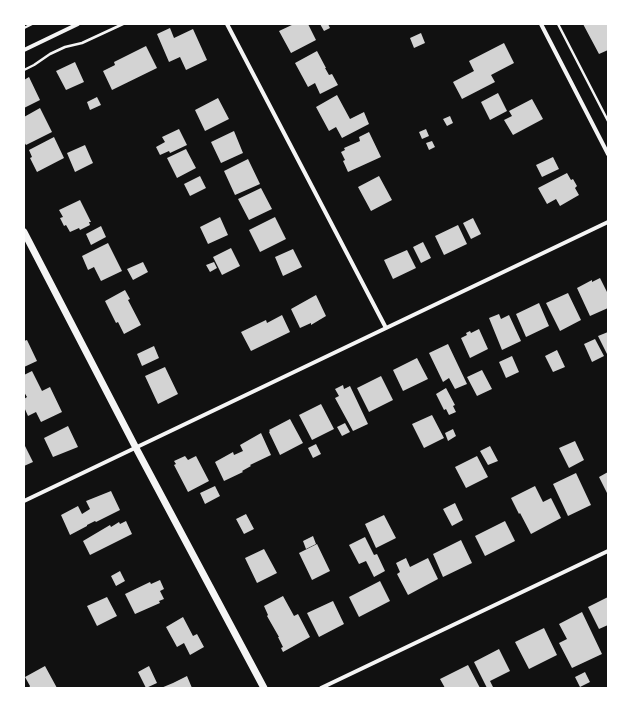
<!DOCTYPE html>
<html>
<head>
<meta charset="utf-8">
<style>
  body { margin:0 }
  #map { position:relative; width:632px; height:712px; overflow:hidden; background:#111; font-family:Georgia,serif }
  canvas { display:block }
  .frame { position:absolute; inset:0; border:25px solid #fff; pointer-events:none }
</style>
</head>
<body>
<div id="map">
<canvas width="632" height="712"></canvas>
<div class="frame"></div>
</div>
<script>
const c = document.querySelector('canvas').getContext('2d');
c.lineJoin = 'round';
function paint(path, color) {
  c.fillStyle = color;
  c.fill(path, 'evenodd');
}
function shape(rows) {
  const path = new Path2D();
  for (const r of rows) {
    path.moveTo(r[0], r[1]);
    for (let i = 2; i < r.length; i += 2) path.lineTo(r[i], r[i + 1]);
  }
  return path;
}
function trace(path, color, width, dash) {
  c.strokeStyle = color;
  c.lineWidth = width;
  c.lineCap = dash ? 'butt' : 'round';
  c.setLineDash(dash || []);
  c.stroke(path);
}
paint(shape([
  [294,24,308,24,316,40,291,53,279,31],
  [320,24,328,24,330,28,324,31],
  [583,24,608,24,608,50,599,54],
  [170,28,174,38,193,29,207,60,186,70,180,57,169,62,157,34],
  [421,33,425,43,414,48,410,38],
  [504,43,514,63,491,75,495,82,462,99,453,82,474,71,469,61],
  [146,46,157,68,112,90,103,71,115,65,114,62],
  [317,51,326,68,325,68,329,75,332,74,338,85,320,94,315,83,308,87,295,63],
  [75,62,84,82,66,90,56,71],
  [29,77,40,100,24,108,24,80],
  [498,93,507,111,490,120,481,102],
  [337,95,350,119,364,112,369,124,342,138,336,127,329,131,316,107],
  [97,97,101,105,90,110,87,102],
  [218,98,229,119,205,131,195,110],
  [532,99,543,119,513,135,504,120,512,116,509,111],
  [40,108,52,132,26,145,24,142,24,117],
  [450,116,453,123,447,126,443,119],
  [179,129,187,145,170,153,169,151,160,155,156,147,165,142,162,137],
  [426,129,429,136,422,139,419,132],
  [234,131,243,153,221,163,211,142],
  [369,132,381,157,348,172,343,161,345,160,341,152,345,150,344,148,360,141,359,137],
  [54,137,64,158,37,172,30,158,32,157,29,150],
  [432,141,435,147,429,150,426,143],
  [85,145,93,163,75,172,67,153],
  [186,149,196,168,177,178,167,158],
  [553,157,559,169,542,177,536,165],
  [248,159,260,184,235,195,224,171],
  [567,173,571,180,573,179,577,186,575,188,579,195,560,206,556,199,547,204,538,188],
  [200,176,206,188,190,196,184,184],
  [379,176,392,200,371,211,358,187],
  [261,188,272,209,249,220,238,199],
  [80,200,91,222,89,222,90,225,80,230,79,228,70,232,66,225,64,226,60,218,63,217,59,210],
  [220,217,228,235,208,244,200,227],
  [275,217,286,239,260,252,249,230],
  [473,218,481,234,471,239,463,223],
  [458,225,467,244,444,255,435,236],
  [101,226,106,237,91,245,86,234],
  [423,242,431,258,421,263,413,247],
  [108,243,122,271,101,281,94,267,88,270,82,256],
  [231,248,240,266,222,275,213,257],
  [293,249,302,267,283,276,275,257],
  [407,250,416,268,393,279,384,260],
  [143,262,148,272,133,280,127,269],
  [214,262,217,268,210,272,206,265],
  [600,278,608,294,608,308,590,316,577,288,592,280,592,282],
  [125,290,130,299,128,300,141,325,124,334,118,322,116,323,105,301],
  [568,293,581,320,560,331,546,303],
  [316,295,326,316,311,325,311,323,300,328,291,309],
  [539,303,549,326,526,337,516,314],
  [499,314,501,319,509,315,521,341,502,350,489,318],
  [282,315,290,332,251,351,241,332,266,320,267,323],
  [479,329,488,349,470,358,461,338,467,335,466,333,470,331,471,333],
  [608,332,608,356,598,336],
  [595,339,604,356,592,362,584,344],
  [27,340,37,361,24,367,24,341],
  [448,344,467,384,455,389,449,378,443,382,429,353],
  [154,346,159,358,142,366,137,354],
  [557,350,565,367,553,372,545,356],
  [512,356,519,372,506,378,499,362],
  [417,358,428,379,403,391,393,370],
  [165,367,178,394,158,404,145,376],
  [482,370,492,389,477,396,467,377],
  [32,371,42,391,50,387,62,412,41,422,36,412,28,416,24,407,24,399,27,397,24,392,24,375],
  [381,376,393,400,369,412,357,388],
  [343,385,344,389,350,386,368,424,353,431,335,398,339,396,335,389],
  [446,388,455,405,453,406,456,412,449,415,446,409,444,410,436,394],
  [321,404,334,429,312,440,299,415],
  [432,415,444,438,424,448,412,424],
  [290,419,303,443,280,455,269,432,270,431,269,430],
  [345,423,350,432,342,436,337,427],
  [68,426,78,447,53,457,44,438],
  [453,429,456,436,448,441,445,433],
  [261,433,271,455,250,465,251,466,242,471,243,472,224,481,215,462,233,452,234,455,243,451,240,445],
  [575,441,584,460,569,468,559,448],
  [24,444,33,462,24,466],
  [316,444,321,454,313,458,308,448],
  [490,446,498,461,488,465,480,451],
  [185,456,188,460,196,456,209,481,188,492,174,465,176,464,174,461],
  [477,456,488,477,466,488,455,467],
  [608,472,608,495,599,477],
  [576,473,591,505,568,516,553,484],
  [215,486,220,496,205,504,200,493],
  [535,486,543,502,551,498,561,518,531,534,520,513,519,514,511,498],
  [111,491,120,510,96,522,95,521,87,525,87,526,70,535,61,515,78,506,82,514,90,509,86,501],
  [455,503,463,520,452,526,443,509],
  [246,514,254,529,244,534,236,519],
  [384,515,396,538,376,548,365,524],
  [126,521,132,534,90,555,83,541,110,525,111,527,119,522,120,524],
  [505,521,515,541,485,556,475,536],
  [313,536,316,544,306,549,303,541],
  [365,537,374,555,377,554,385,571,374,577,366,561,359,564,349,545],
  [461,540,472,563,443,577,433,554],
  [317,544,330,571,312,580,299,553],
  [264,549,277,573,257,583,245,558],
  [406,558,410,567,428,558,438,579,408,595,397,574,400,572,396,563],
  [120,571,125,581,116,586,111,576],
  [160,580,164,589,160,591,164,599,159,601,160,603,135,614,125,594,150,582,151,584],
  [380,581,390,601,359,617,349,597],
  [283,596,294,616,298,614,310,637,283,652,281,648,283,647,278,637,279,637,267,616,268,615,264,606],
  [107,597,117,616,97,626,87,606],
  [608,597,608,625,599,629,588,607],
  [333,601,344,624,319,637,307,613],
  [582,612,602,654,572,668,559,643,567,639,559,624],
  [183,617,193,636,197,634,204,647,190,655,184,643,177,647,166,627],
  [544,628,557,655,529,669,515,642],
  [499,649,510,671,490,681,493,687,487,688,474,662],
  [468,665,480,688,445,688,440,679],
  [45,666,57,688,29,688,30,686,25,677],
  [149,666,157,683,146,688,138,672],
  [585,672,590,682,580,687,575,677],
  [187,676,192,688,161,688,173,683]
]), '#d3d3d3');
trace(shape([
  [558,24,608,121],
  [24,28,32,24],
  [24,70,34,65,50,54,65,47,82,43,123,24]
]), '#f5f5f5', 2.5);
trace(shape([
  [227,24,386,328],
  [541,24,608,154],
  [24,50,78,24],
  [24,501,608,222],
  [321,688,608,551]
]), '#f5f5f5', 4);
trace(shape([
  [24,232,136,448,264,688]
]), '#f5f5f5', 7);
</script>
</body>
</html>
